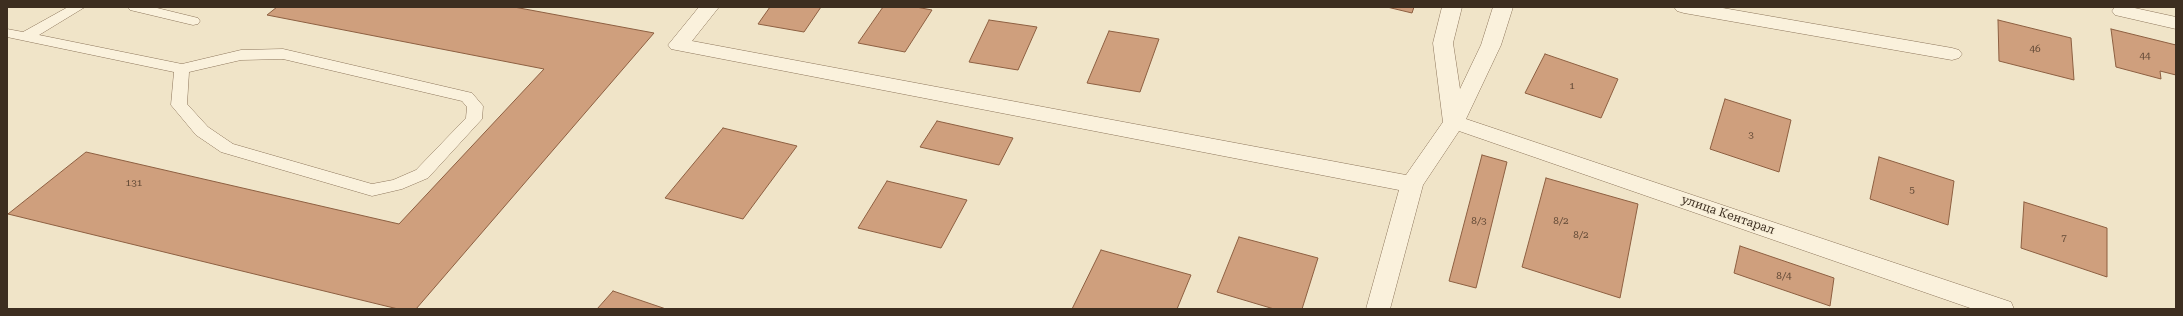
<!DOCTYPE html>
<html>
<head>
<meta charset="utf-8">
<style>
  body { margin:0 }
  #map { position:relative; width:2183px; height:316px; overflow:hidden; background:#f0e4c8; font-family:"Roboto Serif",serif }
  canvas { display:block }
  .frame { position:absolute; inset:0; border:8px solid #3d2e20; pointer-events:none }
</style>
</head>
<body>
<div id="map">
<canvas width="2183" height="316"></canvas>
<div class="frame"></div>
</div>
<script>
const c = document.querySelector('canvas').getContext('2d');
c.lineJoin = 'round';
function paint(path, color) {
  c.fillStyle = color;
  c.fill(path, 'evenodd');
}
function shape(rows) {
  const path = new Path2D();
  for (const r of rows) {
    path.moveTo(r[0], r[1]);
    for (let i = 2; i < r.length; i += 2) path.lineTo(r[i], r[i + 1]);
  }
  return path;
}
function trace(path, color, width, dash) {
  c.strokeStyle = color;
  c.lineWidth = width;
  c.lineCap = dash ? 'butt' : 'round';
  c.setLineDash(dash || []);
  c.stroke(path);
}
function write(font, color, halo, rows, align = 'center') {
  c.font = font + ' "Roboto Serif",serif';
  c.lineWidth = 3;
  c.setLineDash([]);
  c.textBaseline = 'middle';
  c.strokeStyle = halo;
  c.fillStyle = color;
  for (const [text, x, y, turn = 0] of rows) {
    c.save();
    c.translate(x, y);
    c.rotate((+turn || 0) * Math.PI / 180);
    c.textAlign = isNaN(turn) ? turn : align;
    if (halo) c.strokeText(text, 0, 0);
    c.fillText(text, 0, 0);
    c.restore();
  }
}
const building = shape([
  [277,7,514,7,654,33,416,309,398,309,8,214,86,152,399,224,544,69,267,15,277,7],
  [770,7,821,7,804,32,758,24,770,7],
  [883,7,916,7,932,10,905,52,858,43,883,7],
  [1387,7,1414,7,1412,13,1387,7],
  [989,20,1037,27,1018,70,969,62,989,20],
  [1998,20,2071,38,2074,80,1999,61,1998,20],
  [2111,29,2176,45,2176,75,2160,71,2161,79,2116,67,2111,29],
  [1109,31,1159,39,1140,92,1087,83,1109,31],
  [1545,54,1618,79,1601,118,1525,93,1545,54],
  [1725,99,1791,120,1779,172,1710,149,1725,99],
  [937,121,1013,138,999,165,920,147,937,121],
  [723,128,797,146,743,219,665,198,723,128],
  [1482,155,1507,162,1476,288,1449,281,1482,155],
  [1879,157,1954,181,1948,225,1870,199,1879,157],
  [1546,178,1638,204,1620,298,1522,267,1546,178],
  [887,181,967,200,941,248,858,228,887,181],
  [2024,202,2107,228,2107,277,2021,248,2024,202],
  [1239,237,1318,258,1302,309,1274,309,1217,292,1239,237],
  [1740,246,1834,278,1830,306,1734,273,1740,246],
  [1101,250,1191,275,1177,309,1072,309,1101,250],
  [613,291,666,309,597,309,613,291]
]);
paint(building, '#cf9f7d');
trace(building, '#8d5f41', 1);
const service = shape([
  [68,7,85,7,39,35,182,64,241,50,283,49,472,93,483,106,482,119,428,178,402,189,372,196,221,152,196,135,171,105,174,72,7,37,7,29,23,32,68,7],
  [283,59,462,101,467,107,466,118,416,170,393,180,372,184,233,144,208,127,187,104,189,72,241,60,283,59],
  [128,7,153,7,198,18,200,21,198,24,193,25,130,10,128,7]
]);
const minor = shape([
  [699,7,719,7,692,41,1406,175,1443,122,1433,43,1442,7,1462,7,1453,43,1460,89,1481,45,1493,7,1513,7,1501,45,1466,119,2011,302,2014,309,1973,309,1459,131,1423,185,1390,309,1366,309,1399,190,671,49,668,45,699,7],
  [1674,7,1717,7,1952,48,1959,50,1962,54,1959,58,1952,60,1684,13,1677,11,1674,7],
  [2115,7,2130,7,2176,17,2176,29,2115,15,2112,11,2115,7]
]);
trace(service, '#8d765c', 1);
trace(minor, '#8d765c', 1);
paint(service, '#faf1dc');
paint(minor, '#faf1dc');
write('10px', '#624a37', null, [
  ["46",2035,49],
  ["44",2145,56],
  ["1",1572,86],
  ["3",1751,135],
  ["131",134,183],
  ["5",1912,190],
  ["8/3",1479,221],
  ["8/2",1561,221],
  ["8/2",1581,235],
  ["7",2064,238],
  ["8/4",1784,276]
]);
write('12px', '#3d2e20', '#f7eed8', [
  ["улица Кентарал",1728,215,19]
]);
</script>
</body>
</html>
